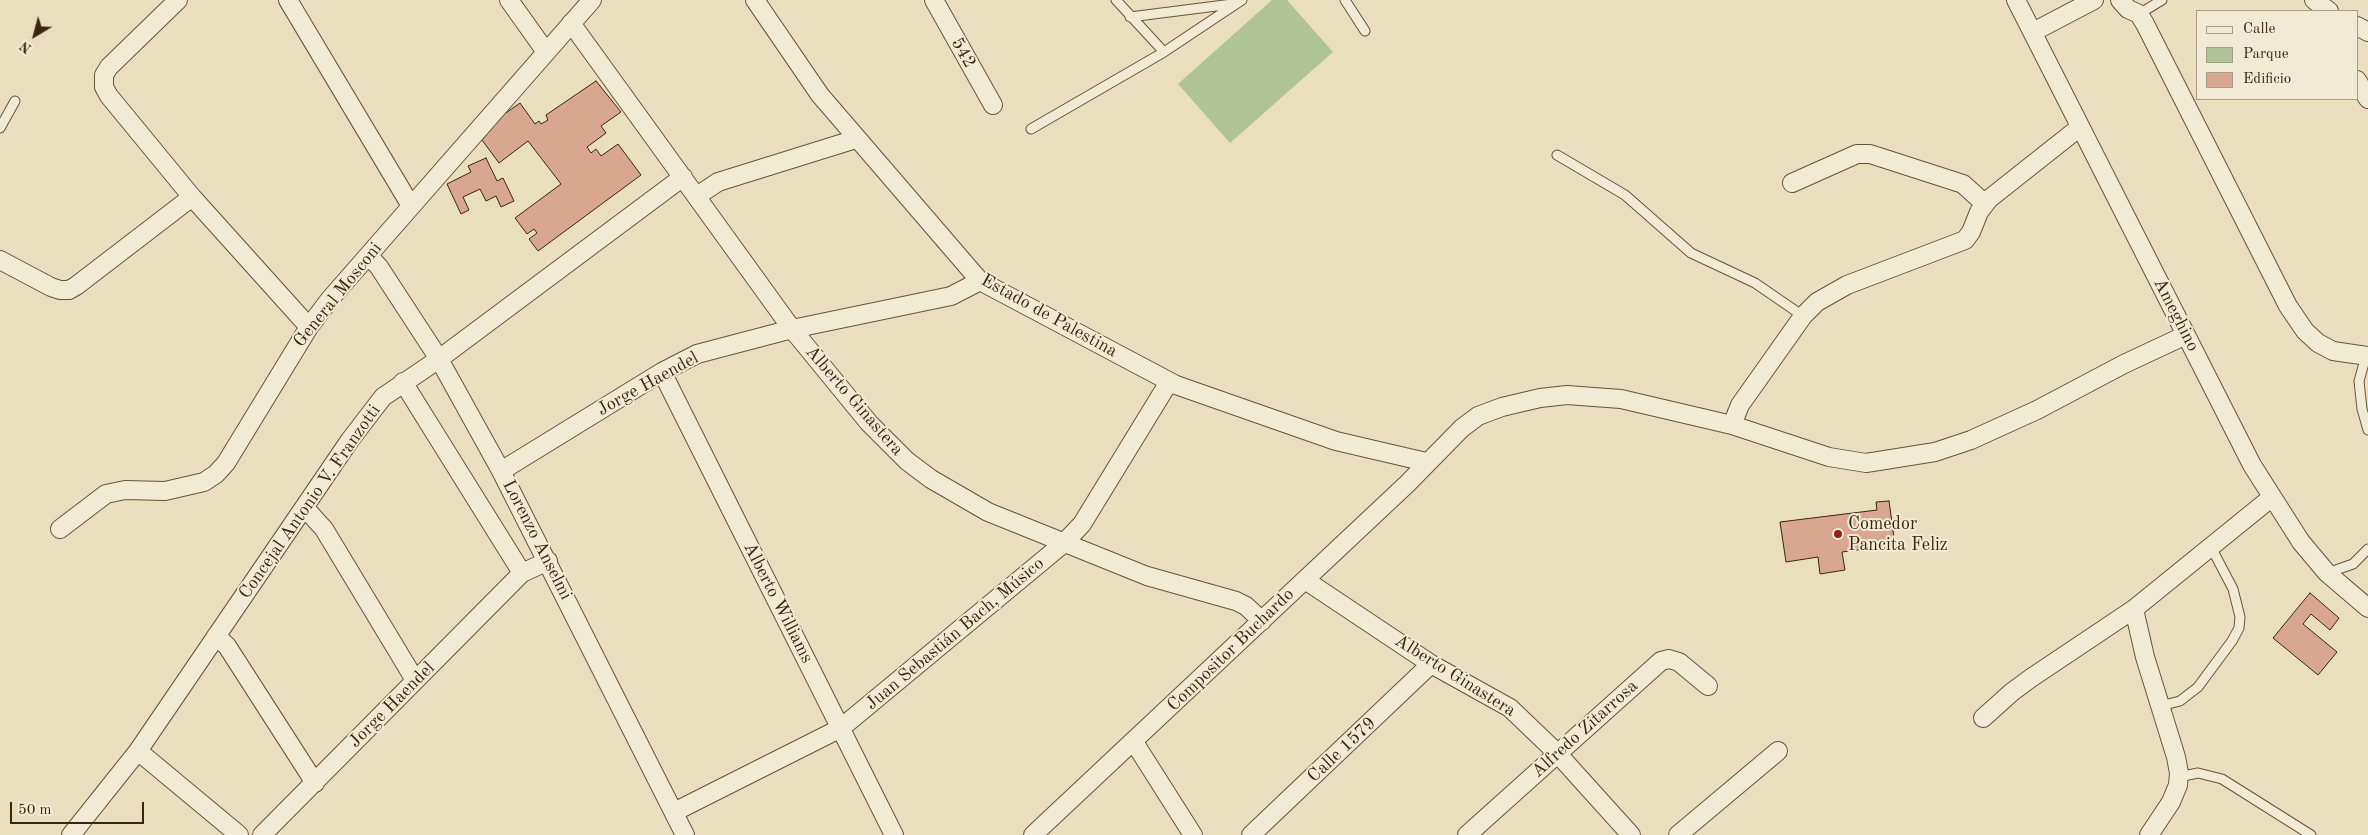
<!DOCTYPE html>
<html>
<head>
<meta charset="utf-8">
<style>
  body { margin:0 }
  #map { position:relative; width:2368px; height:835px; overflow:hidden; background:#e9dfbe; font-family:"Old Standard TT",serif }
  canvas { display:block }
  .legend { position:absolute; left:2196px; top:10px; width:162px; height:90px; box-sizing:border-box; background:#f1ead5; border:1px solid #a89c84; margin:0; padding:6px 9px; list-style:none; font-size:15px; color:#3a260b }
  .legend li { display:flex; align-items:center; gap:10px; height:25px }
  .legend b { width:25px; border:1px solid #a89c84 }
  .north { position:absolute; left:10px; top:10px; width:50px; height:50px; -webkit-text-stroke:4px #f1ead5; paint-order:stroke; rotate:217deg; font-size:14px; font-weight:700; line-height:20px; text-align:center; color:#3a260b }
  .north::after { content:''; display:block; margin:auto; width:18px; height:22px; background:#3a260b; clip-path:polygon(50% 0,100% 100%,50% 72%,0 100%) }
  .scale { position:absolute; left:10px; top:802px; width:134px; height:22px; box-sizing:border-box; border:2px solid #3a260b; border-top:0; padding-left:6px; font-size:15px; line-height:18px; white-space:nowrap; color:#3a260b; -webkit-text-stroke:4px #f1ead5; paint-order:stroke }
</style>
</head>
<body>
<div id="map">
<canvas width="2368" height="835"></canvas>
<ul class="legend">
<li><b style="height:6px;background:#f1ead5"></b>Calle</li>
<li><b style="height:14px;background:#b0c396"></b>Parque</li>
<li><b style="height:14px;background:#d9a790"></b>Edificio</li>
</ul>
<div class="north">N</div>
<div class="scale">50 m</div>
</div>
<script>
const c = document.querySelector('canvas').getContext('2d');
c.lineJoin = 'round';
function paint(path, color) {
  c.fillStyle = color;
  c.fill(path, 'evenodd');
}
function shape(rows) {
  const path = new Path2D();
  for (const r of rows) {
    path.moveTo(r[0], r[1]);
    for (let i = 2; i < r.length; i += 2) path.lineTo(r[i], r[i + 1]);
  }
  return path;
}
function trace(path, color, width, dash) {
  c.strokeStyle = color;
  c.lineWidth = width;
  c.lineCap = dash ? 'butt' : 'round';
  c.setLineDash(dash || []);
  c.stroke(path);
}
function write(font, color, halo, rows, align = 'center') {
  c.font = font + ' "Old Standard TT",serif';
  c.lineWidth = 4;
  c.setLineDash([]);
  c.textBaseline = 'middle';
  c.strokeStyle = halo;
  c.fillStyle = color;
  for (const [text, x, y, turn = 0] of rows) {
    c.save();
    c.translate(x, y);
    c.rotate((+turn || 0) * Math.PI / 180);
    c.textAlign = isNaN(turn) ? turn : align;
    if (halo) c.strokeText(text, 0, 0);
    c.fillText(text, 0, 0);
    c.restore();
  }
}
paint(shape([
  [1272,0,1287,0,1333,52,1230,143,1178,84]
]), '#b0c396');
const building = shape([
  [596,81,621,112,601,126,606,133,587,147,591,153,596,149,601,156,618,144,641,175,538,251,529,239,537,233,534,229,527,234,515,218,561,184,528,141,499,163,482,140,503,115,520,103,535,124,539,121,541,124,548,120,546,115,596,81],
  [486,158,497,181,503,178,514,201,501,207,496,196,486,201,480,189,463,197,469,210,461,214,447,184,471,172,468,166,486,158],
  [1889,501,1895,545,1842,552,1845,570,1820,574,1818,557,1786,562,1780,522,1877,510,1876,502,1889,501],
  [2310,593,2339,618,2330,630,2311,614,2303,624,2337,652,2318,675,2273,638,2310,593]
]);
paint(building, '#d9a790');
trace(building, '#3a260b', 1);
const service = shape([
  [1116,0,1164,52],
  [1345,0,1365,31],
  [2139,14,2162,0],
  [1130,17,1232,4],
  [0,128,15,101],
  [1031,129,1164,52,1242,0],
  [1557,155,1625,195,1691,253,1755,283,1803,316],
  [2366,356,2359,381,2362,409,2368,430],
  [2327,573,2353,564,2368,549],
  [2160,706,2180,701,2198,687,2232,641,2239,628,2240,617,2233,589,2211,547],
  [2178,777,2198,773,2222,779,2311,835]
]);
const minor = shape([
  [178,0,109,67,104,75,104,87,109,96,192,197,309,327],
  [288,0,411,206],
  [509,0,546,52],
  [755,0,820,95,980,281,1176,385,1336,441,1426,462],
  [934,0,993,105],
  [2016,0,2252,465,2301,542,2327,573,2368,608],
  [2120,0,2128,9,2139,14,2145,24,2288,306,2305,331,2318,343,2333,351,2368,356],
  [2314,0,2329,11],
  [571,23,792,329,869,423,907,461,931,479,988,512,1147,576,1236,601,1246,606,1262,621],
  [2357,26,2368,32],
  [2033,32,2094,0],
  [2357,80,2368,99],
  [1792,183,1857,154,1870,154,1963,184,1985,204],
  [697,196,718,182,856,139],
  [369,256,379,267,439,359,501,471,685,835],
  [0,260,51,287,60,290,69,290,76,286,192,197],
  [662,372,894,835],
  [403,382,522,573],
  [1732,425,1740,405,1803,316,1817,302,1847,285,1965,240,1971,232,1979,212,1989,199,2080,127],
  [501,471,662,372,697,354,792,329,951,296,980,281],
  [305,508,324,529,415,680],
  [60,529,106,494,125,490,165,491,204,482,216,474,226,463,309,327,330,299,592,0],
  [1305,580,1431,664,1510,708,1557,753,1631,835],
  [2134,609,2145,657,2176,757,2179,773,2178,785,2171,802,2149,835],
  [216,636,227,646,315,783],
  [1983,718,2012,692,2031,678,2134,609,2271,498],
  [1134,742,1193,835],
  [138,751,239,835],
  [674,812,841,728,1064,543,1082,524,1169,382],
  [71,835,138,751,350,440,383,397,439,359,683,177],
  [262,835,522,573,548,561],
  [1033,835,1407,484,1462,428,1478,416,1502,407,1540,398,1567,395,1621,399,1732,425,1829,457,1866,463,1935,452,1971,440,2037,410,2124,364,2186,335],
  [1251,835,1431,664],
  [1467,835,1661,661,1669,659,1679,662,1708,686],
  [1678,835,1778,751]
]);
trace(service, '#665438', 11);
trace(minor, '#665438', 20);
trace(service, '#f1ead5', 9);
trace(minor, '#f1ead5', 18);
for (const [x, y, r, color] of [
  [1838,534,5,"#8f2418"]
]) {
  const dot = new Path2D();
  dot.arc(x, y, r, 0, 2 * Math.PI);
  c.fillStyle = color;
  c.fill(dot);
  trace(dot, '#f1ead5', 2);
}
write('18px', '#3a260b', '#f1ead5', [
  ["542",963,53,61],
  ["General Mosconi",338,295,-51],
  ["Ameghino",2176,315,63],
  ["Estado de Palestina",1049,316,29],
  ["Jorge Haendel",648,384,-29],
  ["Alberto Ginastera",854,401,49],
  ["Concejal Antonio V. Franzotti",310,502,-55],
  ["Lorenzo Anselmi",537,540,63],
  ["Alberto Williams",778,603,63],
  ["Juan Sebastián Bach, Músico",955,634,-40],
  ["Compositor Buchardo",1231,650,-44],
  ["Alberto Ginastera",1455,676,32],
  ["Jorge Haendel",392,705,-45],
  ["Alfredo Zitarrosa",1585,729,-42],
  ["Calle 1579",1342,750,-43]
]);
write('18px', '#3a260b', '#f1ead5', [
  ["Comedor",1848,524],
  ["Pancita Feliz",1848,545]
], 'left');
</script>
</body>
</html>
